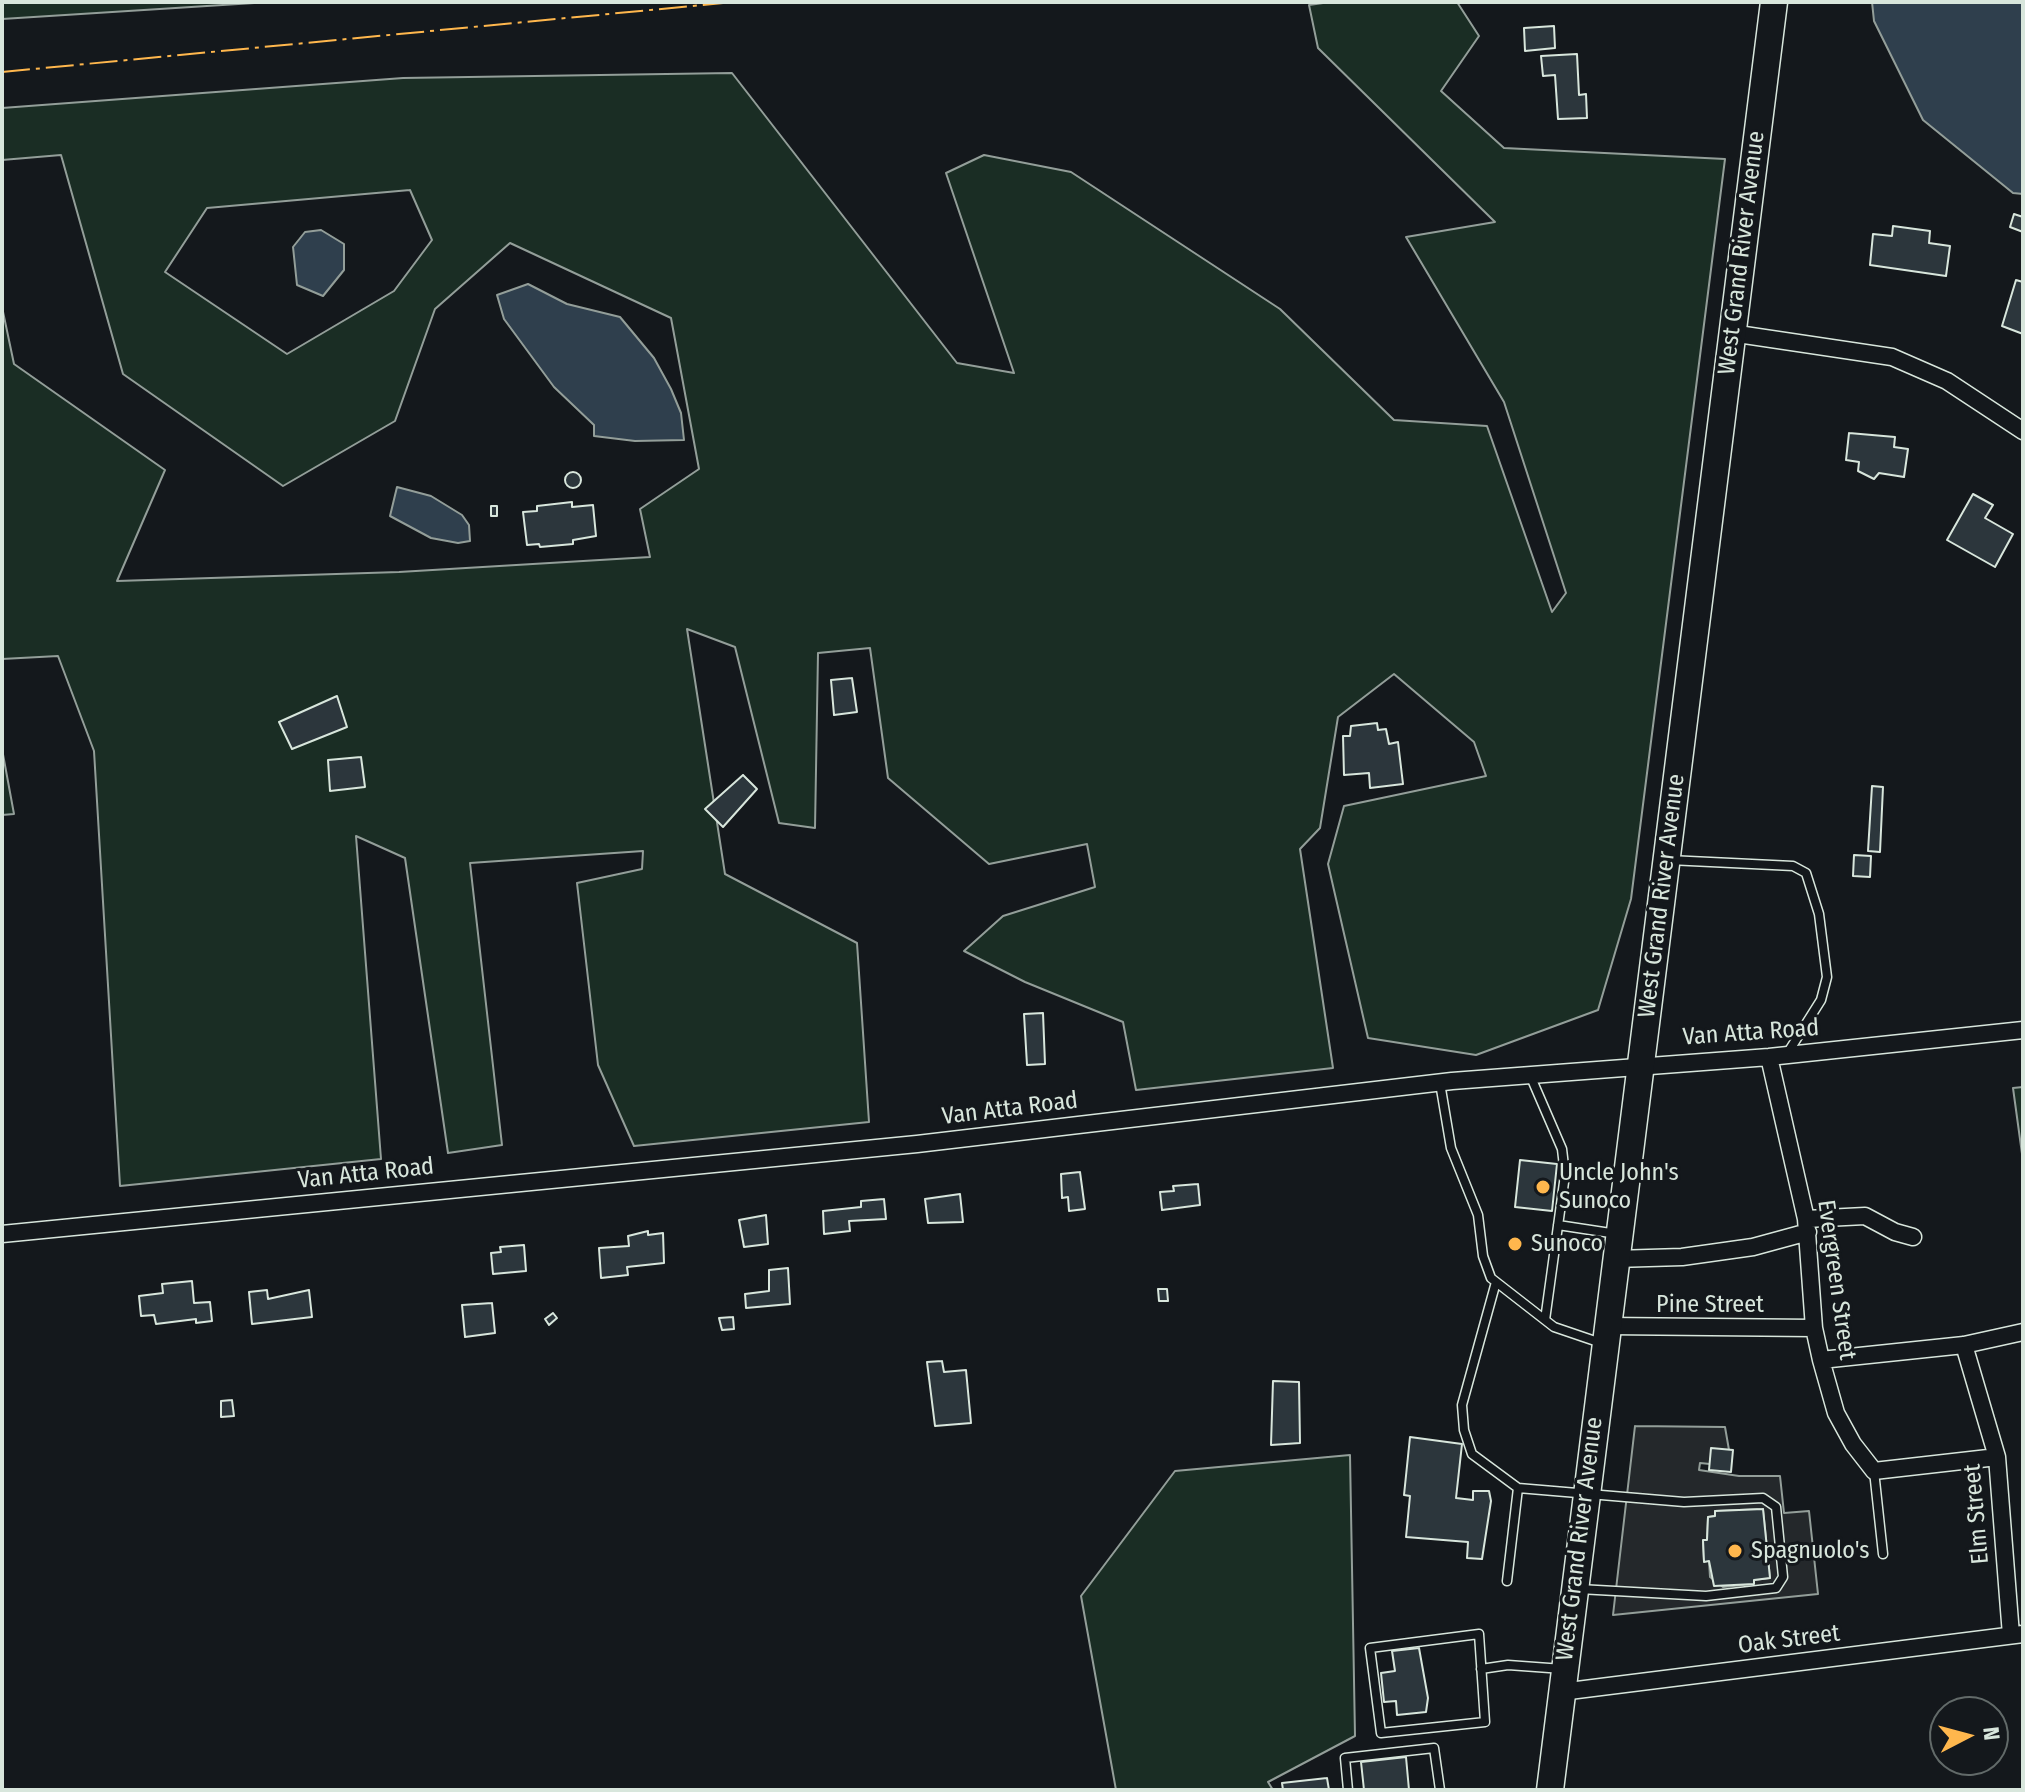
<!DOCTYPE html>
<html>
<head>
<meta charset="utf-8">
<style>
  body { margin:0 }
  #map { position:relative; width:2025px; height:1792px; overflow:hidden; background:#14181c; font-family:"Fira Sans Condensed",sans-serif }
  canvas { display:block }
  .frame { position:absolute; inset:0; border:4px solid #d8e6dc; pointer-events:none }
  .north { position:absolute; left:1929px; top:1696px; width:80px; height:80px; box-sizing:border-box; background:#14181c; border:2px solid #626a69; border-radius:50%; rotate:84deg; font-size:22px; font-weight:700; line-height:32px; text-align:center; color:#d8e6dc }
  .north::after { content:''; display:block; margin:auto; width:28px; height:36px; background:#ffb74d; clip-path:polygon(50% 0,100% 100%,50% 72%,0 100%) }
</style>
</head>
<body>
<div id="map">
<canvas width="2025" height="1792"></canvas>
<div class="frame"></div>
<div class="north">N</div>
</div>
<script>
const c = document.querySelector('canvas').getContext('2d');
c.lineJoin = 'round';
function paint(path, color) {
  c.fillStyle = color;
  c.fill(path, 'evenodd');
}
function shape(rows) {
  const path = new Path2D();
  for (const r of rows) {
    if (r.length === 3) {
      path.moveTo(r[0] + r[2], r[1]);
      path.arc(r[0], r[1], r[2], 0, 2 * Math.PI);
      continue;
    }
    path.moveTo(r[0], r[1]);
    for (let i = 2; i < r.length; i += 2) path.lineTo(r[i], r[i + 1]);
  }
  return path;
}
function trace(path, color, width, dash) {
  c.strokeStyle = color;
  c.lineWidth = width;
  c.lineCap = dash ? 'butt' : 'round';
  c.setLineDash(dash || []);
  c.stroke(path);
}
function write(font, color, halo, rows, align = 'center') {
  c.font = font + ' "Fira Sans Condensed",sans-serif';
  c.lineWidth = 6;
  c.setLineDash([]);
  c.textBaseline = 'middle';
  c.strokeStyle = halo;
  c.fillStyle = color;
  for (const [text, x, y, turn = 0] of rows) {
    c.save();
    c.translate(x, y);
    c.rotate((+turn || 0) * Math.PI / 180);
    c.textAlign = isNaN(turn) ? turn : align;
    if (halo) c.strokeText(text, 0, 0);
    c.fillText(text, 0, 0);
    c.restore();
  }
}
const green = shape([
  [2,2,270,2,2,19,2,2],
  [1330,2,1457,2,1479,36,1441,91,1504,148,1725,159,1631,899,1598,1010,1476,1055,1368,1038,1328,864,1344,806,1486,776,1474,742,1394,674,1338,717,1320,828,1300,849,1333,1068,1136,1090,1123,1022,1025,982,964,951,1003,916,1095,887,1087,844,989,864,888,778,870,648,818,653,815,828,779,823,735,647,687,629,725,874,857,943,869,1122,634,1146,598,1065,577,883,642,869,643,851,470,863,502,1145,448,1153,405,858,356,836,381,1159,120,1186,94,751,58,656,2,659,2,307,14,364,165,470,117,581,399,572,650,557,640,509,699,469,671,318,510,243,435,309,395,421,283,486,123,374,61,155,2,160,2,108,403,78,732,73,957,363,1014,373,946,173,984,155,1071,172,1280,309,1394,420,1487,426,1552,612,1566,593,1504,402,1406,237,1495,222,1318,48,1309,5,1330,2],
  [410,190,432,240,394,291,287,354,165,272,207,208,410,190],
  [2,749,14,814,2,815,2,749],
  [2023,1087,2023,1161,2013,1088,2023,1087],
  [1350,1455,1355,1736,1268,1782,1273,1790,1116,1790,1081,1596,1175,1471,1350,1455]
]);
paint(green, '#1a2d24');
trace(green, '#939e99', 2);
const parking = shape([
  [1635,1426,1725,1427,1729,1450,1710,1464,1700,1463,1699,1470,1739,1476,1780,1476,1784,1513,1809,1511,1818,1594,1613,1615,1635,1426],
  [1763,1509,1770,1578,1754,1580,1753,1584,1723,1587,1710,1577,1709,1561,1704,1561,1703,1541,1707,1540,1708,1517,1715,1516,1715,1511,1763,1509]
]);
paint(parking, '#24282b');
trace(parking, '#939e99', 2);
const water = shape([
  [1872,2,2023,2,2023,194,2013,193,1923,120,1874,21,1872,2],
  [321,230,344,244,344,270,323,296,297,285,293,247,305,232,321,230],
  [528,284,567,304,620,317,654,358,671,389,681,413,684,440,635,441,594,436,594,425,554,387,504,319,497,295,528,284],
  [397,487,431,496,462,515,469,525,470,541,458,543,431,538,390,516,397,487]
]);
paint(water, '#2f3f4d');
trace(water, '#939e99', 2);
const building = shape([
  [1554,26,1555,48,1525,51,1524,28,1554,26],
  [1577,54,1579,95,1586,94,1587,118,1558,119,1555,75,1543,76,1541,56,1577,54],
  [2014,214,2023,217,2023,232,2010,227,2014,214],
  [1893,226,1930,231,1929,243,1950,246,1946,276,1870,265,1873,234,1892,236,1893,226],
  [2016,280,2023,282,2023,334,2002,326,2016,280],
  [1849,433,1895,437,1894,447,1908,449,1904,477,1879,473,1874,479,1858,471,1859,462,1846,460,1849,433],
  [573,480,8],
  [1973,494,1993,505,1985,518,2013,534,1995,567,1947,540,1973,494],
  [572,502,572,507,593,505,596,536,573,540,573,544,540,547,539,544,527,545,523,512,537,511,537,506,572,502],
  [491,506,497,506,497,516,491,516,491,506],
  [852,678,857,712,834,715,831,680,852,678],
  [337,696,347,727,292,749,279,722,337,696],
  [1377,723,1378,730,1386,729,1389,744,1398,742,1403,784,1370,788,1369,773,1344,775,1343,736,1350,736,1351,726,1377,723],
  [361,757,365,787,330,791,328,760,361,757],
  [743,775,757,789,723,827,705,809,743,775],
  [1872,786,1883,787,1880,852,1868,851,1872,786],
  [1854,855,1871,856,1870,877,1853,876,1854,855],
  [1043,1013,1045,1064,1027,1065,1024,1014,1043,1013],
  [1520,1160,1557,1164,1552,1211,1515,1207,1520,1160],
  [1080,1172,1085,1209,1069,1211,1068,1197,1062,1198,1061,1174,1080,1172],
  [1198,1184,1200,1205,1162,1210,1160,1192,1174,1191,1173,1186,1198,1184],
  [960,1194,963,1222,928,1223,925,1199,960,1194],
  [884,1199,886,1219,849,1221,850,1231,824,1234,823,1211,861,1207,861,1201,884,1199],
  [766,1215,768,1244,744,1247,739,1220,766,1215],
  [648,1231,648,1235,663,1233,664,1263,627,1267,628,1275,601,1278,599,1248,629,1246,628,1236,648,1231],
  [524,1245,526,1271,493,1274,491,1253,501,1252,500,1247,524,1245],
  [788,1268,790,1304,746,1308,745,1294,769,1291,769,1270,788,1268],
  [192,1281,194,1303,210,1302,212,1321,196,1323,196,1319,156,1324,154,1315,141,1316,139,1296,163,1293,162,1284,192,1281],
  [1158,1289,1167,1289,1168,1301,1159,1301,1158,1289],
  [267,1290,268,1299,309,1290,312,1317,252,1324,249,1292,267,1290],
  [492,1303,495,1333,465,1337,462,1305,492,1303],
  [553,1313,557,1318,549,1325,545,1319,553,1313],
  [733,1317,734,1329,722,1330,719,1318,733,1317],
  [942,1361,944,1372,966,1370,971,1423,935,1426,927,1362,942,1361],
  [1273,1381,1299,1382,1300,1443,1271,1445,1273,1381],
  [232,1400,234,1416,221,1417,221,1401,232,1400],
  [1410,1437,1462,1444,1456,1498,1473,1500,1473,1491,1489,1491,1491,1501,1482,1559,1467,1558,1468,1542,1406,1537,1410,1496,1404,1495,1410,1437],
  [1711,1448,1733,1450,1731,1472,1709,1470,1711,1448],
  [1763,1509,1770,1578,1754,1580,1754,1584,1714,1586,1709,1561,1704,1562,1703,1540,1707,1540,1708,1517,1715,1516,1715,1511,1763,1509],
  [1419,1648,1428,1698,1426,1712,1397,1715,1396,1701,1384,1702,1381,1673,1395,1671,1392,1651,1419,1648],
  [1406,1757,1409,1790,1364,1790,1361,1762,1406,1757],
  [1327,1778,1329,1790,1283,1790,1282,1783,1327,1778]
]);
paint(building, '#2c363c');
trace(building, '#d8e6dc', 2);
const lane = shape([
  [1669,860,1793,866,1806,873,1819,914,1827,977,1821,1000,1787,1054],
  [1530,1075,1562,1149,1565,1175,1545,1320],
  [1440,1083,1451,1148,1478,1215,1483,1256,1491,1278,1554,1327,1604,1344],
  [1558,1225,1617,1234],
  [1496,1282,1462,1405,1464,1430,1472,1454,1518,1488,1684,1502,1763,1498,1776,1507,1783,1577,1776,1588,1706,1596,1579,1589],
  [1874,1471,1883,1554],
  [1507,1581,1518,1488],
  [1479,1634,1485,1722,1381,1733,1370,1648,1479,1634],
  [1481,1669,1508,1665,1563,1669],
  [1348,1790,1345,1758,1434,1748,1440,1790]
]);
const street = shape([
  [1731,333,1892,357,1947,381,2023,431],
  [1769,1057,1806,1219,1814,1328,1821,1360,1836,1413,1853,1444,1874,1471,1997,1457],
  [1806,1219,1865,1216,1895,1232,1913,1237],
  [2,1234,917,1144,1452,1081,1769,1057,2023,1030],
  [1615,1259,1682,1257,1753,1247,1808,1232],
  [1607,1326,1814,1328],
  [1964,1345,1997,1457,2011,1635],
  [1821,1360,1964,1345,2023,1332],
  [1561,1692,2023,1634]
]);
const primary = shape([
  [1550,1790,1774,2]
]);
trace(lane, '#d8e6dc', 11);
trace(street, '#d8e6dc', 19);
trace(primary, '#d8e6dc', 29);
trace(lane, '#14181c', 8);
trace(street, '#14181c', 16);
trace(primary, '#14181c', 26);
trace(shape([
  [2,72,734,2]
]), '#ffb74d', 2, [28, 6, 4, 6]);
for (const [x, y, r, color] of [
  [1543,1187,8,"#ffb74d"],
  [1515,1244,8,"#ffb74d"],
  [1735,1551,8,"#ffb74d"]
]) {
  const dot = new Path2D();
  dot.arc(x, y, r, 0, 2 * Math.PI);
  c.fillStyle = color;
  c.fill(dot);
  trace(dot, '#14181c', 3);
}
write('24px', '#d8e6dc', '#14181c', [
  ["West Grand River Avenue",1742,253,-83],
  ["West Grand River Avenue",1662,896,-83],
  ["Van Atta Road",1751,1033,-4],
  ["Van Atta Road",1010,1109,-7],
  ["Van Atta Road",366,1174,-6],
  ["Evergreen Street",1836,1280,82],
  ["Pine Street",1710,1305],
  ["Elm Street",1977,1514,-95],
  ["West Grand River Avenue",1580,1539,-83],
  ["Oak Street",1789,1640,-7]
]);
write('24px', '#d8e6dc', '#14181c', [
  ["Uncle John's",1559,1173],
  ["Sunoco",1559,1201],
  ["Sunoco",1531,1244],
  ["Spagnuolo's",1751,1551]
], 'left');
</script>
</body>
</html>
